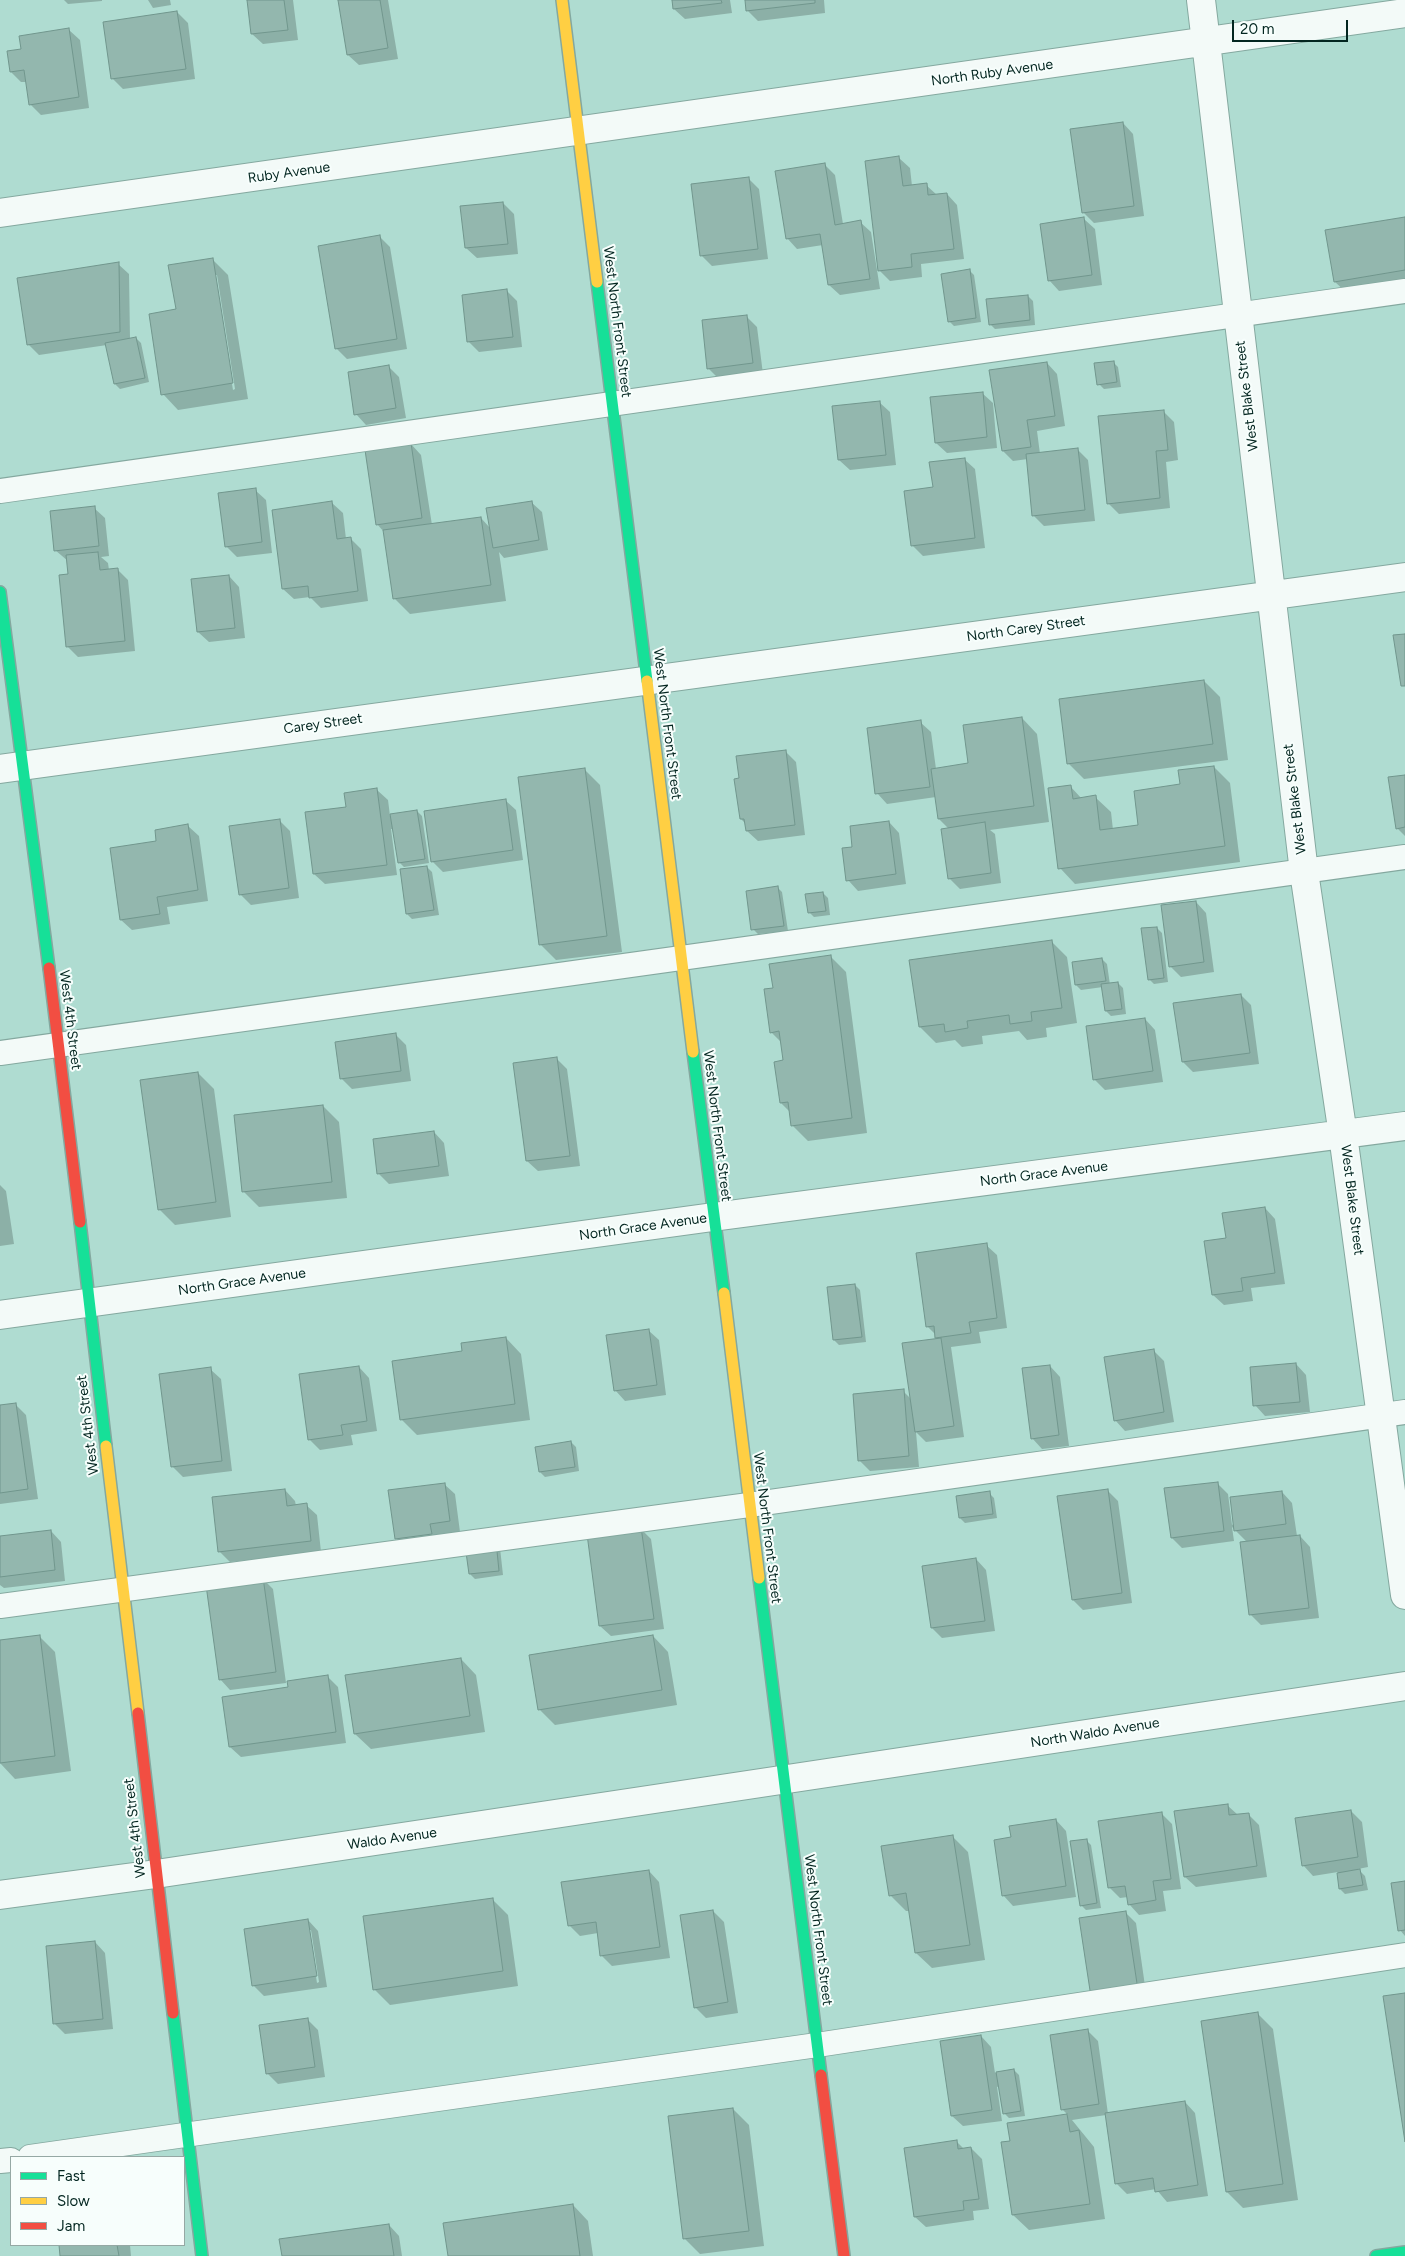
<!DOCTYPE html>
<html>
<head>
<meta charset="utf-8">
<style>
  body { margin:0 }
  #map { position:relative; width:1405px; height:2256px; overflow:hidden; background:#afdcd1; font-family:Figtree,sans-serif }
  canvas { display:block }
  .legend { position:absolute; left:10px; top:2156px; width:175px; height:90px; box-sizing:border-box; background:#f7fefc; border:1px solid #95a8a4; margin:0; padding:6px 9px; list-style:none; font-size:15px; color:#032620 }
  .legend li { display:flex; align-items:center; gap:10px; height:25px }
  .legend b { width:25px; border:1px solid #95a8a4 }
  .scale { position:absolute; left:1232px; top:20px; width:116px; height:22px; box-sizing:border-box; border:2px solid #032620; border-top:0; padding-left:6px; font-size:15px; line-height:18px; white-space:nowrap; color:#032620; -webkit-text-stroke:4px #f7fefc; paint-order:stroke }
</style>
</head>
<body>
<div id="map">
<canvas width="1405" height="2256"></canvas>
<ul class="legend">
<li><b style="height:6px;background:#16e098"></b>Fast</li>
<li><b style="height:6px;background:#ffcf43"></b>Slow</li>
<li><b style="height:6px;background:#f24e42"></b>Jam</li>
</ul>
<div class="scale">20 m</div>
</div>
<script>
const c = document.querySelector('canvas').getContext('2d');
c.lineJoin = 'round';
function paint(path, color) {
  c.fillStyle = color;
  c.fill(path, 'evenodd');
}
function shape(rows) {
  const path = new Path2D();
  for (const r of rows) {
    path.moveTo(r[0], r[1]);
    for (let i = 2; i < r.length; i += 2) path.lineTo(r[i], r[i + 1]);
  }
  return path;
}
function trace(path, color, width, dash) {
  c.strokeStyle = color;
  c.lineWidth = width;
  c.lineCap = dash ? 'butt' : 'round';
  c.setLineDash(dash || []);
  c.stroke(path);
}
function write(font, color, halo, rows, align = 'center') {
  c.font = font + ' Figtree,sans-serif';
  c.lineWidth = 4;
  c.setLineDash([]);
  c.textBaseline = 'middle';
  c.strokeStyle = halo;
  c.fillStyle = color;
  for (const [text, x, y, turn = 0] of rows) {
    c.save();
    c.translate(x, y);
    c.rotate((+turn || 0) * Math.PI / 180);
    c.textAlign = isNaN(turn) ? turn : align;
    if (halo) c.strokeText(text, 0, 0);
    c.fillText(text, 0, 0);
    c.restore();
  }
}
paint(shape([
  [64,0,102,0,102,1,68,4],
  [148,0,170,0,171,5,153,8],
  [248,0,293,0,298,40,263,44,252,34],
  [339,0,388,0,398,59,359,65,348,55],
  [673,0,730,0,732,13,685,19,674,9],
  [746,0,824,0,825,13,758,21,748,11],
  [177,12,188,23,195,79,123,89,112,78],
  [69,30,80,40,89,108,41,115,30,104,27,82,21,82,11,72,22,50],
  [1123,123,1133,134,1144,216,1094,223,1083,212],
  [899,158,910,168,912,186,926,185,937,195,947,194,957,205,964,259,921,264,922,277,890,281,880,271,867,162],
  [825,165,835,175,843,224,860,222,871,232,880,289,840,295,829,285,823,245,797,249,787,238],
  [748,178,759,189,768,259,712,266,701,255],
  [503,203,514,214,518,254,477,258,466,248],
  [1405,218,1405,282,1346,292,1335,282],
  [1084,219,1095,229,1102,285,1059,291,1049,280],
  [380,237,390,247,407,349,347,359,336,348],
  [212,259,228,275,248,399,178,410,163,394,177,310],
  [214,275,217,275,235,389,233,390],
  [118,264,129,274,130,339,136,338,141,343,149,382,120,389,115,384,107,345,39,355,28,344],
  [969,270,974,275,981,322,954,326,949,321],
  [507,291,517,301,522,347,479,352,468,341],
  [1028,296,1033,301,1035,325,995,329,990,324],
  [746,316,757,327,763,374,719,379,708,368],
  [1113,362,1118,367,1121,387,1104,389,1099,384],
  [1047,363,1057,374,1065,426,1037,431,1040,454,1078,450,1088,460,1095,521,1044,526,1034,516,1028,459,1013,461,1003,451],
  [389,367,399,377,406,418,366,425,356,414],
  [982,393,993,403,997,448,947,453,936,443],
  [879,402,890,412,896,465,850,470,839,460,833,407],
  [1163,411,1174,422,1178,460,1166,462,1170,508,1119,514,1108,503],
  [411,444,421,455,432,525,481,518,490,528,531,502,542,512,548,550,504,558,499,552,506,601,410,614,394,598,384,532,377,524],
  [964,459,975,469,985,548,923,556,912,545,934,488],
  [255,490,266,500,272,553,237,557,226,546],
  [332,503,343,513,346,539,351,539,361,549,368,601,321,608,310,597,294,599,283,589],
  [94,508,105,518,109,556,101,557,108,563,109,570,117,569,128,580,135,651,78,657,67,646,68,561,55,550],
  [229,576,239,587,245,638,209,642,198,632],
  [1204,681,1220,697,1228,760,1084,779,1068,763],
  [1022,718,1037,734,1049,822,990,830,995,834,1001,883,960,889,949,878,949,829,939,819,936,797,887,804,877,793,920,722,931,732,936,769,969,764],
  [785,751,796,762,805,835,758,841,747,831,746,824,741,819,740,779],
  [1214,767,1230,783,1240,862,1075,884,1060,868,1070,786,1082,799,1095,797,1111,812,1113,830,1140,826,1182,785],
  [584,769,600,785,622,952,556,960,540,944],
  [1405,776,1405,836,1397,828],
  [377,790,388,800,390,816,417,811,422,816,429,863,404,867,399,862,394,829,391,829,397,875,325,884,314,874,347,808],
  [505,800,516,810,523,860,443,872,432,861],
  [279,820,290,831,299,898,251,905,240,894],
  [889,822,899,833,906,884,858,891,848,880,853,848],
  [188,826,199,836,208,901,167,907,170,924,132,930,121,920],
  [427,867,432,872,439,915,412,919,407,914],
  [777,887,782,892,788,931,758,934,753,929],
  [823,893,828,898,830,915,814,917,809,912],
  [1196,902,1206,913,1214,972,1181,977,1170,966],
  [1157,928,1162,933,1168,982,1154,984,1149,979],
  [1052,942,1067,957,1077,1023,1046,1028,1047,1037,1027,1040,1019,1031,982,1036,983,1044,962,1047,955,1040,936,1043,920,1027],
  [830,956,846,972,867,1133,808,1141,793,1126,791,1113,781,1103,784,1061,782,1043,771,1032,774,989],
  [1102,959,1107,964,1110,985,1118,983,1123,988,1126,1014,1111,1016,1106,1011,1103,987,1081,990,1076,985],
  [1241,995,1251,1005,1259,1064,1193,1072,1183,1062],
  [1145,1019,1155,1030,1163,1082,1105,1090,1094,1079],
  [396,1035,406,1045,411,1081,352,1089,341,1078],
  [556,1058,567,1069,580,1166,538,1171,527,1161],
  [198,1073,214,1089,231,1217,175,1225,159,1209],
  [323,1106,339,1122,347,1198,259,1207,243,1191],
  [434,1132,444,1143,449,1176,389,1184,379,1174],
  [0,1185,6,1191,14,1244,0,1246],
  [1265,1208,1275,1219,1285,1284,1251,1288,1253,1301,1224,1305,1213,1295,1206,1242,1227,1239],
  [986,1245,997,1255,1007,1328,979,1332,981,1343,951,1347,964,1437,926,1442,916,1432,919,1467,870,1471,859,1460,903,1391,911,1399,937,1340,936,1335,927,1326],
  [855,1285,860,1290,866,1342,839,1345,834,1340],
  [648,1330,659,1340,666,1395,625,1401,615,1390],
  [506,1338,521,1354,530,1420,417,1435,401,1419,464,1352],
  [1154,1351,1164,1361,1174,1422,1125,1431,1115,1420],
  [1296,1364,1306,1375,1310,1412,1265,1416,1255,1405],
  [1050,1366,1060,1377,1069,1446,1042,1449,1032,1438],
  [359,1367,369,1378,377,1431,351,1435,353,1445,320,1450,310,1440],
  [210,1369,221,1379,232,1471,183,1477,172,1466],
  [15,1404,26,1415,38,1499,0,1504,0,1406],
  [571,1442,576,1447,579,1471,545,1477,540,1472],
  [1217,1483,1228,1494,1232,1525,1282,1492,1292,1503,1297,1536,1300,1536,1310,1547,1319,1618,1261,1625,1250,1614,1247,1542,1232,1527,1234,1541,1182,1548,1172,1538],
  [444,1484,455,1494,460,1532,440,1534,442,1544,407,1549,396,1538],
  [285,1490,295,1501,296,1506,306,1505,317,1515,321,1552,230,1562,219,1551],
  [1107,1490,1118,1501,1132,1603,1083,1610,1073,1600],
  [989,1493,994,1498,997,1518,965,1523,960,1518],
  [641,1529,651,1539,664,1629,611,1636,600,1626],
  [51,1531,61,1542,65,1581,4,1588,0,1585,0,1537],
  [500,1548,503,1575,475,1579,470,1574],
  [976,1559,986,1570,995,1631,942,1638,932,1628],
  [262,1578,273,1589,286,1683,230,1690,220,1679],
  [39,1636,55,1652,71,1771,15,1779,0,1763,0,1641],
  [653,1636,668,1652,677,1705,555,1725,540,1710],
  [461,1659,476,1675,485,1732,371,1749,355,1734],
  [327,1676,338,1687,346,1743,241,1757,230,1747,290,1688],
  [1227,1805,1238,1815,1248,1814,1259,1825,1267,1877,1196,1887,1185,1877],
  [1351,1811,1362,1822,1368,1867,1358,1869,1365,1876,1368,1890,1345,1894,1340,1889,1338,1872,1313,1876,1303,1865],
  [1161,1813,1172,1824,1181,1889,1163,1891,1166,1911,1139,1915,1129,1904,1128,1897,1120,1898,1109,1887],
  [1056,1820,1066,1831,1076,1897,1013,1906,1003,1895,1012,1838],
  [953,1837,968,1852,985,1960,932,1968,916,1953,910,1911,906,1911,890,1895],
  [1086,1840,1091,1845,1101,1908,1086,1910,1081,1905],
  [649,1871,659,1882,670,1958,612,1966,601,1955,598,1933,580,1936,569,1925],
  [1405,1882,1405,1936,1400,1930],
  [492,1899,508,1915,518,1986,390,2005,374,1989],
  [713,1911,724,1922,738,2013,706,2018,695,2007],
  [1125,1912,1136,1923,1147,2000,1081,1919],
  [308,1920,318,1931,327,1987,264,1996,254,1986],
  [309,1930,311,1930,319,1982,317,1983],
  [95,1942,105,1953,113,2029,65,2034,54,2023],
  [1257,2013,1273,2029,1298,2200,1243,2208,1227,2192],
  [307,2019,318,2030,325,2077,278,2084,267,2073],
  [1087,2030,1098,2041,1108,2114,1185,2102,1195,2113,1208,2196,1167,2202,1156,2189,1127,2194,1116,2183,1106,2115,1072,2120,1094,2147,1105,2219,1029,2230,1013,2215,1009,2124,1068,2115,1062,2109],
  [981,2036,991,2047,995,2073,1014,2070,1019,2075,1025,2116,1009,2118,1004,2113,1000,2086,997,2087,1002,2121,963,2126,952,2116],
  [733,2109,749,2125,764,2246,700,2254,684,2238],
  [956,2141,964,2149,971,2148,982,2159,989,2209,973,2211,974,2220,926,2227,915,2217],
  [573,2205,588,2221,593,2256,449,2256],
  [389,2225,399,2236,402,2256,283,2256],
  [60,2245,130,2245,131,2256,62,2256]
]), '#0003');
const building = shape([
  [247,0,284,0,288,30,251,34,247,0],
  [338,0,380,0,388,48,347,55,338,0],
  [672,0,721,0,722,3,673,9,672,0],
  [745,0,815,0,815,3,746,11,745,0],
  [177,11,186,69,111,79,103,22,177,11],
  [69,28,79,97,29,105,24,70,10,72,7,51,21,49,19,36,69,28],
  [1123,122,1134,206,1082,213,1070,129,1123,122],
  [899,156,903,186,927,183,928,195,947,193,954,249,911,254,912,267,878,271,865,161,899,156],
  [825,163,835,225,861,220,870,279,828,285,820,234,786,239,775,171,825,163],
  [749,177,758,249,700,256,691,184,749,177],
  [503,202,508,244,465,248,460,206,503,202],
  [1084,217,1092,275,1048,281,1040,224,1084,217],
  [1405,217,1405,270,1334,282,1325,230,1405,217],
  [380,235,397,339,335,349,318,246,380,235],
  [213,258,233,383,161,395,149,314,176,309,168,265,213,258],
  [119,262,120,332,27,345,17,278,119,262],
  [970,269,976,318,948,322,941,274,970,269],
  [507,289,513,337,467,342,462,295,507,289],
  [1028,295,1030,320,989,325,986,299,1028,295],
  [747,315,753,363,707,369,702,320,747,315],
  [136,337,145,378,114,384,105,343,136,337],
  [1114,361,1117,382,1097,385,1094,363,1114,361],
  [1047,362,1055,416,1027,420,1031,447,1002,451,989,370,1047,362],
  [389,365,396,408,354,415,348,372,389,365],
  [983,392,987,437,935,443,930,397,983,392],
  [880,401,886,455,838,460,832,406,880,401],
  [1164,410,1168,450,1156,451,1160,498,1107,504,1098,416,1164,410],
  [411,443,422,518,376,525,365,450,411,443],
  [1078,448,1085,510,1032,516,1026,454,1078,448],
  [965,458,975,538,911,546,904,491,933,487,929,462,965,458],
  [256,488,262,542,225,547,218,493,256,488],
  [332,501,337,539,351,537,358,591,309,598,308,586,282,589,272,510,332,501],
  [532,501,539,540,493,548,486,508,532,501],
  [95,506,99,546,54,551,50,511,95,506],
  [481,517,491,585,393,599,383,530,481,517],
  [98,552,100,570,118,568,125,641,66,647,59,575,68,574,66,555,98,552],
  [229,575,235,628,197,632,191,579,229,575],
  [1405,634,1405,686,1401,686,1393,635,1405,634],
  [1204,680,1213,744,1067,764,1059,699,1204,680],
  [1022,717,1034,806,938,819,931,769,968,763,963,725,1022,717],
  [921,720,930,787,875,794,867,728,921,720],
  [786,750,795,825,746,831,744,819,740,819,734,779,739,778,736,756,786,750],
  [1214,766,1225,846,1058,869,1048,788,1071,785,1073,799,1096,795,1100,830,1138,825,1134,791,1180,784,1178,770,1214,766],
  [585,768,607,936,539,945,518,777,585,768],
  [1405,775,1405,827,1396,829,1388,777,1405,775],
  [377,788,387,865,313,874,305,812,346,807,344,793,377,788],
  [506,799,513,850,431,862,424,811,506,799],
  [417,810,425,859,398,863,390,814,417,810],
  [280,819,289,888,239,895,229,826,280,819],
  [889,821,896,874,846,881,842,848,852,847,850,826,889,821],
  [985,822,991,873,948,879,941,829,985,822],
  [188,824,198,890,157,897,160,914,120,920,110,848,156,841,155,830,188,824],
  [427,866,434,910,406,914,400,869,427,866],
  [778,886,784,926,751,930,746,891,778,886],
  [823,892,826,911,808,913,805,894,823,892],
  [1196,901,1204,962,1169,967,1161,905,1196,901],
  [1157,927,1164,978,1148,980,1141,928,1157,927],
  [1052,940,1062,1008,1031,1012,1032,1021,1010,1024,1009,1015,967,1021,968,1028,945,1032,944,1024,919,1027,909,960,1052,940],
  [831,955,852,1118,791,1126,788,1102,780,1103,774,1062,783,1060,779,1031,770,1033,764,989,773,988,769,964,831,955],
  [1102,958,1106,981,1075,985,1072,962,1102,958],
  [1118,982,1122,1009,1105,1011,1101,984,1118,982],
  [1241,994,1250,1053,1182,1062,1173,1003,1241,994],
  [1145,1018,1153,1071,1093,1080,1086,1026,1145,1018],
  [396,1033,401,1071,340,1079,335,1042,396,1033],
  [557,1057,570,1156,526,1161,513,1063,557,1057],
  [198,1072,216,1202,158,1210,140,1080,198,1072],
  [323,1105,332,1182,242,1192,234,1115,323,1105],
  [434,1131,439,1166,377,1174,373,1139,434,1131],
  [1265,1207,1275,1273,1241,1278,1243,1291,1212,1295,1204,1241,1226,1238,1222,1213,1265,1207],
  [987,1243,997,1318,969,1322,971,1333,935,1338,934,1326,926,1327,916,1253,987,1243],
  [855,1284,862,1337,833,1340,827,1287,855,1284],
  [649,1329,657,1385,614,1391,606,1335,649,1329],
  [506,1337,515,1404,400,1420,392,1361,462,1351,461,1343,506,1337],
  [941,1338,954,1426,915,1432,902,1343,941,1338],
  [1154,1349,1164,1412,1114,1421,1104,1357,1154,1349],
  [1296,1363,1300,1402,1253,1406,1250,1367,1296,1363],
  [1050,1365,1059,1435,1031,1439,1022,1368,1050,1365],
  [359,1366,367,1421,341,1425,343,1435,308,1440,299,1374,359,1366],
  [211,1367,222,1461,171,1467,159,1374,211,1367],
  [904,1389,909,1456,858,1461,853,1394,904,1389],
  [16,1403,28,1489,0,1493,0,1405,16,1403],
  [571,1441,575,1467,539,1472,535,1447,571,1441],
  [1218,1482,1224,1531,1171,1538,1164,1488,1218,1482],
  [445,1483,450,1521,430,1524,432,1534,395,1539,388,1490,445,1483],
  [285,1489,287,1506,307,1503,311,1541,218,1552,212,1497,285,1489],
  [1108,1489,1122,1593,1072,1600,1057,1496,1108,1489],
  [990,1491,993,1514,959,1518,956,1496,990,1491],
  [1282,1491,1286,1524,1234,1531,1230,1497,1282,1491],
  [641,1527,654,1619,599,1626,587,1534,641,1527],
  [51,1530,55,1570,0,1577,0,1536,51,1530],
  [1300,1535,1309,1608,1249,1615,1240,1542,1300,1535],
  [496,1541,499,1571,469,1574,465,1545,496,1541],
  [976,1558,985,1621,931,1628,922,1566,976,1558],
  [263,1577,276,1672,219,1680,206,1585,263,1577],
  [40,1635,55,1756,0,1763,0,1640,40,1635],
  [653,1635,662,1690,538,1710,529,1655,653,1635],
  [461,1658,470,1716,354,1734,345,1675,461,1658],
  [328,1675,336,1732,229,1747,222,1697,288,1687,287,1681,328,1675],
  [1228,1804,1229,1815,1249,1813,1257,1866,1184,1877,1174,1811,1228,1804],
  [1351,1810,1358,1857,1302,1866,1295,1818,1351,1810],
  [1162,1812,1171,1879,1153,1881,1156,1900,1128,1905,1125,1886,1108,1888,1098,1821,1162,1812],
  [1056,1819,1066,1886,1002,1896,994,1840,1011,1837,1009,1826,1056,1819],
  [953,1835,970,1945,915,1953,906,1893,889,1896,881,1846,953,1835],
  [1087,1839,1097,1903,1080,1906,1070,1841,1087,1839],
  [1360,1869,1363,1885,1339,1889,1337,1873,1360,1869],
  [649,1870,660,1947,600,1956,596,1922,568,1926,561,1882,649,1870],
  [1405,1881,1405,1930,1398,1931,1391,1883,1405,1881],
  [493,1898,503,1971,373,1990,363,1916,493,1898],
  [713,1910,728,2002,694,2008,680,1915,713,1910],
  [1126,1911,1138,1990,1091,1997,1079,1918,1126,1911],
  [308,1919,317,1976,252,1986,244,1929,308,1919],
  [95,1941,103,2019,53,2024,46,1946,95,1941],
  [1405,1993,1405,2142,1383,1996,1405,1993],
  [1258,2012,1283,2184,1226,2192,1201,2021,1258,2012],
  [308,2018,315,2067,266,2074,259,2025,308,2018],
  [1088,2029,1099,2104,1061,2110,1050,2035,1088,2029],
  [981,2035,992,2110,951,2116,940,2041,981,2035],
  [1014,2069,1021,2111,1003,2114,996,2072,1014,2069],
  [1185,2101,1198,2185,1155,2192,1153,2178,1115,2184,1105,2113,1185,2101],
  [733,2108,749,2231,683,2239,668,2116,733,2108],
  [1067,2114,1070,2132,1079,2130,1090,2204,1012,2215,1001,2142,1010,2141,1007,2123,1067,2114],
  [957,2140,958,2149,971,2147,979,2199,963,2201,964,2210,914,2217,904,2148,957,2140],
  [573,2204,580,2256,448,2256,443,2223,573,2204],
  [389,2224,394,2256,282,2256,279,2239,389,2224],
  [59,2245,117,2245,119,2256,60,2256,59,2245]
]);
paint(building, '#93b7ae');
trace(building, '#71968d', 1);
const lane = shape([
  [0,491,1405,291],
  [0,1053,1405,857],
  [0,1606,749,1505,1405,1412],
  [30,2157,817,2045,1405,1955],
  [0,2161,11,2160]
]);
const street = shape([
  [1201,0,1304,872,1343,1135,1405,1595],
  [0,213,1405,13],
  [0,769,1405,577],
  [0,1315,713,1217,1405,1126],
  [0,1895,156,1874,1405,1686]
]);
const fast = shape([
  [597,282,647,681],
  [0,592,49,968],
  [693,1052,724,1293],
  [80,1222,106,1446],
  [759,1578,821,2075],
  [173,2013,202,2256],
  [1376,2256,1405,2252]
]);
const slow = shape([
  [562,0,597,282],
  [647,681,693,1052],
  [724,1293,759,1578],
  [106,1446,138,1713]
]);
const jam = shape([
  [49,968,80,1222],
  [138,1713,173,2013],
  [821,2075,844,2256]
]);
trace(lane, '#84a89f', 26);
trace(street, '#84a89f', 30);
trace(fast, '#84a89f', 14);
trace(slow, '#84a89f', 14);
trace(jam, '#84a89f', 14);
trace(lane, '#f3faf8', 24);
trace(street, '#f3faf8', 28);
trace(fast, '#16e098', 11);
trace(slow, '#ffcf43', 11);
trace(jam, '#f24e42', 11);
write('14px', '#032620', '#f7fefc', [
  ["North Ruby Avenue",992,73,-8],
  ["Ruby Avenue",289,173,-8],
  ["West North Front Street",617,322,83],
  ["West Blake Street",1247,396,-97],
  ["North Carey Street",1026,629,-8],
  ["Carey Street",323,724,-8],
  ["West North Front Street",667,724,83],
  ["West Blake Street",1295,799,-97],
  ["West 4th Street",70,1020,83],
  ["West North Front Street",717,1126,83],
  ["North Grace Avenue",1044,1174,-7],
  ["West Blake Street",1352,1200,83],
  ["North Grace Avenue",643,1227,-8],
  ["North Grace Avenue",242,1282,-8],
  ["West 4th Street",88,1425,-97],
  ["West North Front Street",767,1528,83],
  ["North Waldo Avenue",1095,1733,-9],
  ["West 4th Street",135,1828,-97],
  ["Waldo Avenue",392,1839,-8],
  ["West North Front Street",818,1930,83]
]);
</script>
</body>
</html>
